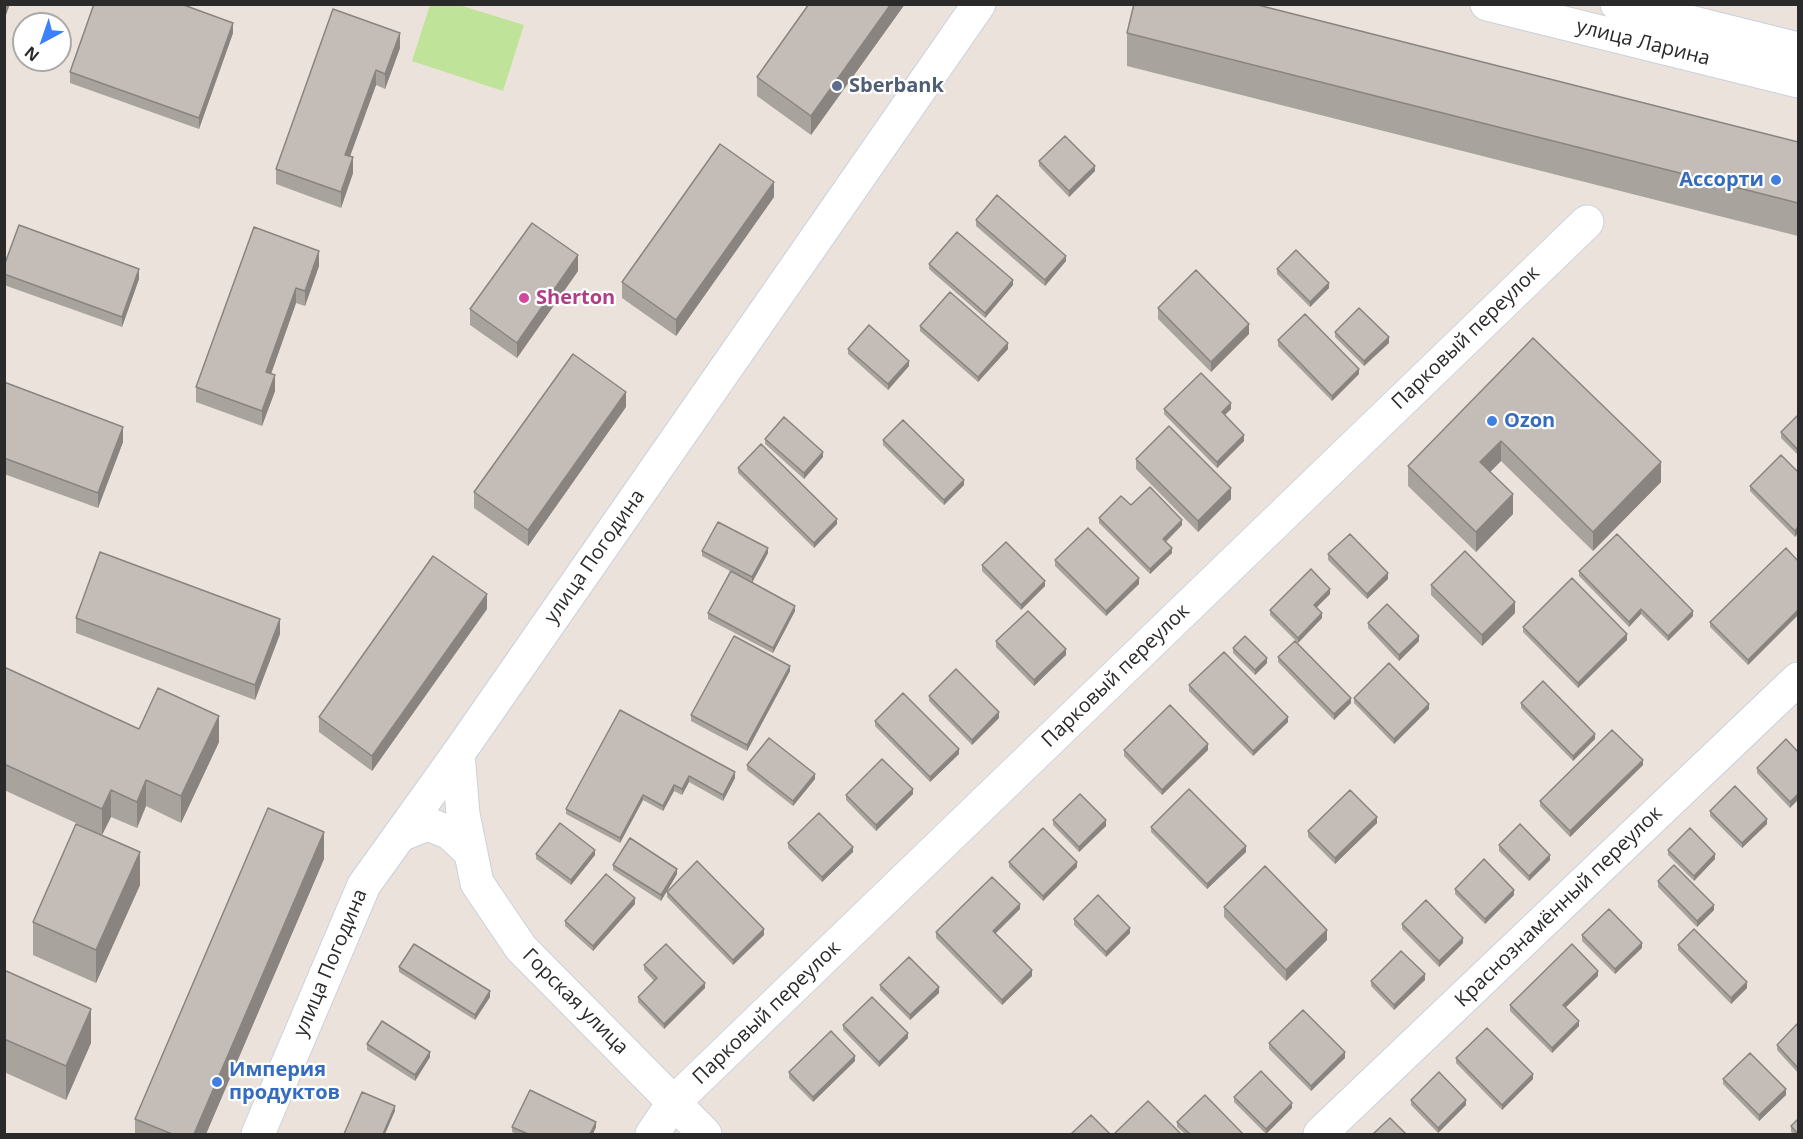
<!DOCTYPE html>
<html>
<head>
<meta charset="utf-8">
<style>
  body { margin:0 }
  #map { position:relative; width:1803px; height:1139px; overflow:hidden; background:#ece2dc; font-family:"Open Sans",sans-serif }
  canvas { display:block }
  .frame { position:absolute; inset:0; border:6px solid #2a2a2a; pointer-events:none }
  .north { position:absolute; left:12px; top:12px; width:60px; height:60px; box-sizing:border-box; background:#fff; border:2px solid #aaa; border-radius:50%; rotate:220deg; font-size:16px; font-weight:700; line-height:24px; text-align:center; color:#2a2a2a }
  .north::after { content:''; display:block; margin:auto; width:21px; height:27px; background:#3a81fb; clip-path:polygon(50% 0,100% 100%,50% 72%,0 100%) }
</style>
</head>
<body>
<div id="map">
<canvas width="1803" height="1139"></canvas>
<div class="frame"></div>
<div class="north">N</div>
</div>
<script>
const c = document.querySelector('canvas').getContext('2d');
c.lineJoin = 'round';
function paint(path, color) {
  c.fillStyle = color;
  c.fill(path, 'evenodd');
}
function shape(rows) {
  const path = new Path2D();
  for (const r of rows) {
    path.moveTo(r[0], r[1]);
    for (let i = 2; i < r.length; i += 2) path.lineTo(r[i], r[i + 1]);
  }
  return path;
}
function trace(path, color, width, dash) {
  c.strokeStyle = color;
  c.lineWidth = width;
  c.lineCap = dash ? 'butt' : 'round';
  c.setLineDash(dash || []);
  c.stroke(path);
}
function write(font, color, halo, rows, align = 'center') {
  c.font = font + ' "Open Sans",sans-serif';
  c.lineWidth = 4.5;
  c.setLineDash([]);
  c.textBaseline = 'middle';
  c.strokeStyle = halo;
  c.fillStyle = color;
  for (const [text, x, y, turn = 0] of rows) {
    c.save();
    c.translate(x, y);
    c.rotate((+turn || 0) * Math.PI / 180);
    c.textAlign = isNaN(turn) ? turn : align;
    if (halo) c.strokeText(text, 0, 0);
    c.fillText(text, 0, 0);
    c.restore();
  }
}
paint(shape([
  [430,5,459,5,524,25,503,91,412,61]
]), '#bfe398');
const minor = shape([
  [1487,4,1798,81],
  [458,754,463,814,477,883,521,948,705,1134],
  [400,835,428,824,450,833,471,853],
  [652,1134,674,1102,1587,222],
  [1320,1134,1798,679]
]);
const tertiary = shape([
  [258,1134,364,885,458,754,979,4]
]);
const secondary = shape([
  [1617,4,1798,49]
]);
trace(minor, '#cad1dc', 35);
trace(tertiary, '#cad1dc', 35);
trace(secondary, '#cad1dc', 35);
trace(minor, '#fff', 33);
trace(tertiary, '#fff', 33);
trace(secondary, '#fff', 33);
paint(shape([
  [809,4,905,4,811,135,757,96,757,77],
  [333,9,400,48,385,89,376,85,350,156,353,173,341,208,276,184,276,169],
  [233,33,199,129,70,83,70,72],
  [1127,33,1798,142,1798,236,1127,66],
  [1039,161,1095,171,1069,197,1039,166],
  [774,197,676,336,622,298,622,282],
  [976,220,1066,261,1045,286,976,226],
  [254,227,319,266,305,306,296,303,271,374,275,391,262,426,196,402,196,387],
  [929,264,1013,285,985,318,929,269],
  [4,266,139,279,122,327,4,285],
  [1277,269,1329,288,1310,307,1277,274],
  [578,271,517,358,470,325,470,309],
  [1158,308,1249,334,1211,372,1158,319],
  [920,326,1008,349,978,382,920,331],
  [1335,332,1389,343,1364,366,1335,337],
  [1533,338,1661,482,1593,551,1501,461,1490,472,1513,514,1476,552,1408,486,1408,466],
  [1278,340,1359,374,1332,401,1278,346],
  [848,349,909,366,888,390,848,354],
  [4,382,123,442,98,508,4,474],
  [626,407,528,546,474,508,474,492],
  [1164,409,1231,409,1224,415,1244,441,1217,468,1164,414],
  [1798,415,1798,455,1781,438,1781,432],
  [765,439,823,457,804,479,765,444],
  [883,440,964,485,944,505,883,445],
  [1136,459,1231,499,1198,532,1136,469],
  [738,468,837,524,814,548,738,473],
  [1798,472,1798,533,1795,537,1750,491,1750,486],
  [1131,505,1182,525,1166,542,1172,553,1150,574,1099,523,1099,518],
  [702,551,768,553,752,582,795,611,773,653,708,619,708,613,730,571,702,556],
  [1328,554,1388,579,1367,599,1328,560],
  [1055,560,1139,584,1106,616,1055,566],
  [1798,561,1798,615,1748,665,1710,627,1710,622],
  [982,565,1045,586,1021,610,982,571],
  [1579,571,1693,616,1668,641,1641,614,1629,627,1579,576],
  [1431,585,1515,613,1482,646,1431,595],
  [1330,594,1317,607,1322,618,1298,643,1270,615,1270,610],
  [487,609,372,771,319,732,319,717],
  [76,618,280,634,255,700,76,633],
  [1368,623,1419,641,1399,661,1368,628],
  [1523,627,1627,640,1578,688,1523,632],
  [996,641,1066,655,1034,686,996,647],
  [1233,648,1267,663,1255,675,1233,653],
  [1278,657,1351,703,1334,720,1278,662],
  [4,667,139,729,219,742,181,823,146,806,137,828,111,817,102,835,4,790],
  [790,671,747,751,691,721,691,715],
  [1189,685,1288,722,1253,756,1189,691],
  [929,696,999,718,972,745,929,701],
  [1354,698,1429,709,1394,744,1354,703],
  [1521,703,1595,739,1573,761,1521,708],
  [620,710,735,778,723,801,689,782,682,795,674,791,663,811,643,800,620,843,566,814,566,809],
  [875,721,959,754,930,782,875,726],
  [1124,750,1208,750,1162,795,1124,756],
  [1798,752,1790,808,1757,773,1757,768],
  [747,765,815,779,793,806,747,770],
  [1643,765,1570,837,1540,806,1540,801],
  [913,794,876,831,846,800,846,795],
  [1710,811,1767,824,1742,848,1710,816],
  [1053,820,1106,826,1079,852,1053,825],
  [1377,823,1335,864,1308,837,1308,831],
  [1151,827,1246,852,1207,889,1151,832],
  [788,843,853,852,822,882,788,848],
  [1499,845,1550,860,1529,881,1499,851],
  [1668,850,1715,859,1694,881,1668,855],
  [536,854,595,855,571,885,536,859],
  [324,859,206,1134,135,1134,135,1119],
  [1009,862,1077,867,1043,901,1009,867],
  [613,865,677,874,661,901,613,870],
  [1658,881,1714,910,1697,927,1658,887],
  [140,885,96,983,33,955,33,922],
  [1455,889,1514,895,1485,924,1455,894],
  [667,892,764,935,733,965,667,897],
  [635,904,593,951,565,926,565,921],
  [1224,907,1327,940,1286,981,1224,917],
  [1020,909,995,933,1032,976,1002,1005,936,938,936,932],
  [1074,919,1130,933,1106,957,1074,925],
  [1402,924,1463,943,1439,967,1402,929],
  [1582,935,1642,948,1615,974,1582,941],
  [1678,945,1747,988,1731,1004,1678,950],
  [644,965,705,988,664,1029,638,1002,638,997,654,981,644,970],
  [399,967,490,997,475,1020,399,972],
  [4,970,91,1043,66,1100,4,1072],
  [1598,976,1566,1007,1579,1026,1552,1053,1510,1011,1510,1005],
  [1425,980,1394,1010,1371,986,1371,981],
  [880,985,939,993,910,1020,880,990],
  [1798,1023,1798,1073,1777,1050,1777,1045],
  [843,1025,908,1038,879,1067,843,1030],
  [1269,1043,1345,1058,1311,1091,1269,1049],
  [367,1044,430,1057,415,1081,367,1050],
  [1456,1058,1533,1079,1502,1110,1456,1063],
  [855,1061,813,1102,789,1078,789,1072],
  [1723,1079,1786,1095,1759,1121,1723,1084],
  [1234,1097,1292,1108,1266,1134,1234,1102],
  [1411,1100,1466,1105,1438,1133,1411,1105],
  [1177,1122,1243,1134,1185,1134,1177,1127],
  [1791,1126,1798,1134,1794,1134,1791,1132],
  [512,1127,596,1127,593,1134,517,1134,512,1132]
]), '#a9a39d');
paint(shape([
  [5,4,10,4,4,21,4,6],
  [891,4,905,4,811,135,811,116],
  [233,23,233,33,199,129,199,118],
  [400,33,400,48,385,89,385,74],
  [376,70,376,85,345,170,345,155],
  [353,157,353,173,341,208,341,192],
  [1095,166,1095,171,1069,197,1069,191],
  [774,182,774,197,676,336,676,320],
  [319,251,319,266,305,306,305,291],
  [578,255,578,271,517,358,517,343],
  [1066,256,1066,261,1045,286,1045,280],
  [139,269,139,279,122,327,122,317],
  [1013,280,1013,285,985,318,985,313],
  [1329,283,1329,288,1310,307,1310,302],
  [296,288,296,303,266,388,266,372],
  [1249,324,1249,334,1211,372,1211,362],
  [1389,337,1389,343,1364,366,1364,361],
  [1008,343,1008,349,978,382,978,377],
  [909,361,909,366,888,390,888,384],
  [1359,369,1359,374,1332,401,1332,396],
  [275,375,275,391,262,426,262,411],
  [626,392,626,407,528,546,528,530],
  [1231,403,1231,409,1222,418,1222,412],
  [123,427,123,442,98,508,98,493],
  [1244,435,1244,441,1217,468,1217,462],
  [1501,441,1501,461,1480,482,1480,462],
  [823,452,823,457,804,479,804,473],
  [1661,462,1661,482,1593,551,1593,532],
  [964,480,964,485,944,505,944,500],
  [1231,488,1231,499,1198,532,1198,521],
  [1513,494,1513,514,1476,552,1476,532],
  [837,519,837,524,814,548,814,543],
  [1182,520,1182,525,1163,544,1163,539],
  [1798,527,1798,533,1795,537,1795,531],
  [768,548,768,553,752,583,752,577],
  [1172,548,1172,553,1150,574,1150,569],
  [1388,573,1388,579,1367,599,1367,594],
  [1139,578,1139,584,1106,616,1106,611],
  [1045,581,1045,586,1021,610,1021,605],
  [1330,589,1330,594,1314,610,1314,605],
  [487,594,487,609,372,771,372,756],
  [1515,602,1515,613,1482,646,1482,635],
  [795,606,795,611,773,653,773,648],
  [1641,609,1641,614,1629,627,1629,622],
  [1798,610,1798,615,1748,665,1748,660],
  [1693,611,1693,616,1668,641,1668,636],
  [1322,613,1322,618,1298,643,1298,638],
  [280,619,280,634,255,700,255,685],
  [1627,634,1627,640,1578,688,1578,683],
  [1419,636,1419,641,1399,661,1399,655],
  [1066,649,1066,655,1034,686,1034,680],
  [1267,658,1267,663,1255,675,1255,670],
  [790,666,790,671,747,751,747,745],
  [1351,698,1351,703,1334,720,1334,714],
  [1429,704,1429,709,1394,744,1394,739],
  [999,712,999,718,972,745,972,740],
  [219,716,219,742,181,823,181,796],
  [1288,717,1288,722,1253,756,1253,751],
  [1595,734,1595,739,1573,761,1573,756],
  [1208,744,1208,750,1162,795,1162,790],
  [959,749,959,754,930,782,930,777],
  [1643,760,1643,765,1570,837,1570,831],
  [735,772,735,778,723,801,723,795],
  [815,774,815,779,793,806,793,801],
  [689,776,689,782,682,795,682,789],
  [146,780,146,806,137,828,137,802],
  [674,785,674,791,663,811,663,806],
  [913,789,913,794,876,831,876,825],
  [111,790,111,817,102,835,102,809],
  [1798,794,1798,800,1790,808,1790,802],
  [643,795,643,800,620,843,620,838],
  [1377,817,1377,823,1335,864,1335,858],
  [1767,819,1767,824,1742,848,1742,843],
  [1106,820,1106,826,1079,852,1079,847],
  [324,832,324,859,206,1134,194,1134],
  [1246,846,1246,852,1207,889,1207,884],
  [853,847,853,852,822,882,822,877],
  [595,850,595,855,571,885,571,880],
  [140,852,140,885,96,983,96,950],
  [1715,854,1715,859,1694,881,1694,876],
  [1550,855,1550,860,1529,881,1529,876],
  [1077,862,1077,867,1043,901,1043,896],
  [677,869,677,874,661,901,661,895],
  [1514,890,1514,895,1485,924,1485,919],
  [635,898,635,904,593,951,593,946],
  [1020,904,1020,909,993,936,993,931],
  [1714,905,1714,910,1697,927,1697,921],
  [1130,928,1130,933,1106,957,1106,952],
  [764,929,764,935,733,965,733,960],
  [1327,930,1327,940,1286,981,1286,970],
  [1463,938,1463,943,1439,967,1439,961],
  [1642,943,1642,948,1615,974,1615,969],
  [1032,970,1032,976,1002,1005,1002,1000],
  [1598,971,1598,976,1563,1010,1563,1005],
  [1425,974,1425,980,1394,1010,1394,1005],
  [1747,982,1747,988,1731,1004,1731,998],
  [705,983,705,988,664,1029,664,1024],
  [939,987,939,993,910,1020,910,1015],
  [490,991,490,997,475,1020,475,1015],
  [91,1009,91,1043,66,1100,66,1066],
  [1579,1021,1579,1026,1552,1053,1552,1048],
  [908,1033,908,1038,879,1067,879,1062],
  [430,1052,430,1057,415,1081,415,1075],
  [1345,1052,1345,1058,1311,1091,1311,1086],
  [855,1056,855,1061,813,1102,813,1097],
  [1533,1074,1533,1079,1502,1110,1502,1105],
  [1786,1089,1786,1095,1759,1121,1759,1115],
  [1466,1100,1466,1105,1438,1133,1438,1128],
  [1292,1103,1292,1108,1266,1134,1266,1129],
  [395,1106,395,1111,385,1134,383,1134],
  [596,1122,596,1127,593,1134,590,1134]
]), '#898480');
const building = shape([
  [94,4,181,4,233,23,199,118,70,72,94,4],
  [809,4,891,4,811,116,757,77,809,4],
  [1134,4,1254,4,1798,142,1798,203,1127,33,1134,4],
  [333,9,400,33,385,74,376,70,345,155,353,157,341,192,276,169,333,9],
  [1065,136,1095,166,1069,191,1039,161,1065,136],
  [720,144,774,182,676,320,622,282,720,144],
  [997,195,1066,256,1045,280,976,220,997,195],
  [532,223,578,255,517,343,470,309,532,223],
  [19,225,139,269,122,317,4,274,4,266,19,225],
  [254,227,319,251,305,291,296,288,266,372,275,375,262,411,196,387,254,227],
  [957,232,1013,280,985,313,929,264,957,232],
  [1296,250,1329,283,1310,302,1277,269,1296,250],
  [1196,270,1249,324,1211,362,1158,308,1196,270],
  [950,292,1008,343,978,377,920,326,950,292],
  [1359,308,1389,337,1364,361,1335,332,1359,308],
  [1305,314,1359,369,1332,396,1278,340,1305,314],
  [869,325,909,361,888,384,848,349,869,325],
  [1533,338,1661,462,1593,532,1501,441,1480,462,1513,494,1476,532,1408,466,1533,338],
  [573,354,626,392,528,530,474,492,573,354],
  [1201,373,1231,403,1222,412,1244,435,1217,462,1164,409,1201,373],
  [4,382,123,427,98,493,4,458,4,382],
  [1798,415,1798,450,1781,432,1798,415],
  [784,417,823,452,804,473,765,439,784,417],
  [903,420,964,480,944,500,883,440,903,420],
  [1169,426,1231,488,1198,521,1136,459,1169,426],
  [761,444,837,519,814,543,738,468,761,444],
  [1781,455,1798,472,1798,527,1795,531,1750,486,1781,455],
  [1150,487,1182,520,1163,539,1172,548,1150,569,1099,518,1121,496,1131,505,1150,487],
  [718,522,768,548,752,577,702,551,718,522],
  [1088,528,1139,578,1106,611,1055,560,1088,528],
  [1350,534,1388,573,1367,594,1328,554,1350,534],
  [1617,534,1693,611,1668,636,1641,609,1629,622,1579,571,1617,534],
  [1006,542,1045,581,1021,605,982,565,1006,542],
  [1786,548,1798,561,1798,610,1748,660,1710,622,1786,548],
  [1465,551,1515,602,1482,635,1431,585,1465,551],
  [100,552,280,619,255,685,76,618,100,552],
  [433,556,487,594,372,756,319,717,433,556],
  [1311,569,1330,589,1314,605,1322,613,1298,638,1270,610,1311,569],
  [731,571,795,606,773,648,708,613,731,571],
  [1572,578,1627,634,1578,683,1523,627,1572,578],
  [1387,604,1419,636,1399,655,1368,623,1387,604],
  [1028,611,1066,649,1034,680,996,641,1028,611],
  [734,636,790,666,747,745,691,715,734,636],
  [1245,636,1267,658,1255,670,1233,648,1245,636],
  [1295,641,1351,698,1334,714,1278,657,1295,641],
  [1224,652,1288,717,1253,751,1189,685,1224,652],
  [1389,663,1429,704,1394,739,1354,698,1389,663],
  [4,667,139,729,158,688,219,716,181,796,146,780,137,802,111,790,102,809,4,764,4,667],
  [956,669,999,712,972,740,929,696,956,669],
  [1543,681,1595,734,1573,756,1521,703,1543,681],
  [903,693,959,749,930,777,875,721,903,693],
  [1170,705,1208,744,1162,790,1124,750,1170,705],
  [620,710,735,772,723,795,689,776,682,789,674,785,663,806,643,795,620,838,566,809,620,710],
  [1612,730,1643,760,1570,831,1540,801,1612,730],
  [769,738,815,774,793,801,747,765,769,738],
  [1786,739,1798,752,1798,794,1790,802,1757,768,1786,739],
  [882,759,913,789,876,825,846,795,882,759],
  [1735,786,1767,819,1742,843,1710,811,1735,786],
  [1189,789,1246,846,1207,884,1151,827,1189,789],
  [1350,790,1377,817,1335,858,1308,831,1350,790],
  [1080,794,1106,820,1079,847,1053,820,1080,794],
  [268,808,324,832,194,1134,172,1134,135,1119,268,808],
  [819,813,853,847,822,877,788,843,819,813],
  [560,823,595,850,571,880,536,854,560,823],
  [76,824,140,852,96,950,33,922,76,824],
  [1520,824,1550,855,1529,876,1499,845,1520,824],
  [1043,828,1077,862,1043,896,1009,862,1043,828],
  [1690,828,1715,854,1694,876,1668,850,1690,828],
  [630,838,677,869,661,895,613,865,630,838],
  [1484,859,1514,890,1485,919,1455,889,1484,859],
  [697,861,764,929,733,960,667,892,697,861],
  [1674,865,1714,905,1697,921,1658,881,1674,865],
  [1265,866,1327,930,1286,970,1224,907,1265,866],
  [606,874,635,898,593,946,565,921,606,874],
  [992,877,1020,904,993,931,1032,970,1002,1000,936,932,992,877],
  [1098,895,1130,928,1106,952,1074,919,1098,895],
  [1426,900,1463,938,1439,961,1402,924,1426,900],
  [1609,909,1642,943,1615,969,1582,935,1609,909],
  [1694,929,1747,982,1731,998,1678,945,1694,929],
  [414,944,490,991,475,1015,399,967,414,944],
  [666,944,705,983,664,1024,638,997,657,978,644,965,666,944],
  [1572,944,1598,971,1563,1005,1579,1021,1552,1048,1510,1005,1572,944],
  [1401,951,1425,974,1394,1005,1371,981,1401,951],
  [909,957,939,987,910,1015,880,985,909,957],
  [4,970,91,1009,66,1066,4,1039,4,970],
  [872,997,908,1033,879,1062,843,1025,872,997],
  [1303,1010,1345,1052,1311,1086,1269,1043,1303,1010],
  [382,1021,430,1052,415,1075,367,1044,382,1021],
  [1798,1023,1798,1068,1777,1045,1798,1023],
  [1487,1028,1533,1074,1502,1105,1456,1058,1487,1028],
  [831,1031,855,1056,813,1097,789,1072,831,1031],
  [1750,1053,1786,1089,1759,1115,1723,1079,1750,1053],
  [1261,1071,1292,1103,1266,1129,1234,1097,1261,1071],
  [1439,1072,1466,1100,1438,1128,1411,1100,1439,1072],
  [530,1090,596,1122,590,1134,528,1134,512,1127,530,1090],
  [362,1092,395,1106,383,1134,344,1134,362,1092],
  [1205,1095,1243,1134,1190,1134,1177,1122,1205,1095],
  [1148,1101,1181,1134,1116,1134,1115,1133,1148,1101],
  [1091,1115,1110,1134,1071,1134,1091,1115],
  [1390,1118,1406,1134,1373,1134,1390,1118],
  [1798,1119,1798,1134,1791,1126,1798,1119]
]);
paint(building, '#c4bdb7');
trace(building, '#898480', 1.5);
for (const [x, y, r, color] of [
  [837,86,6,"#5c6f8a"],
  [1776,180,6,"#3f7fe0"],
  [524,298,6,"#d1479c"],
  [1492,421,6,"#3f7fe0"],
  [217,1082,6,"#3f7fe0"]
]) {
  const dot = new Path2D();
  dot.arc(x, y, r, 0, 2 * Math.PI);
  c.fillStyle = color;
  c.fill(dot);
  trace(dot, '#fff', 2);
}
write('20px', '#2a2a2a', '#fff', [
  ["улица Ларина",1643,43,14],
  ["Парковый переулок",1466,338,-44],
  ["улица Погодина",595,557,-55],
  ["Парковый переулок",1116,676,-44],
  ["Краснознамённый переулок",1559,907,-44],
  ["улица Погодина",331,963,-67],
  ["Горская улица",575,1002,45],
  ["Парковый переулок",767,1013,-44]
]);
write('bold 20px', '#4e5e75', '#fff', [
  ["Sberbank",849,86]
], 'left');
write('bold 20px', '#366cbe', '#fff', [
  ["Ассорти",1764,180,"right"],
  ["Ozon",1504,421],
  ["Империя",229,1070],
  ["продуктов",229,1093]
], 'left');
write('bold 20px', '#b23c85', '#fff', [
  ["Sherton",536,298]
], 'left');
</script>
</body>
</html>
